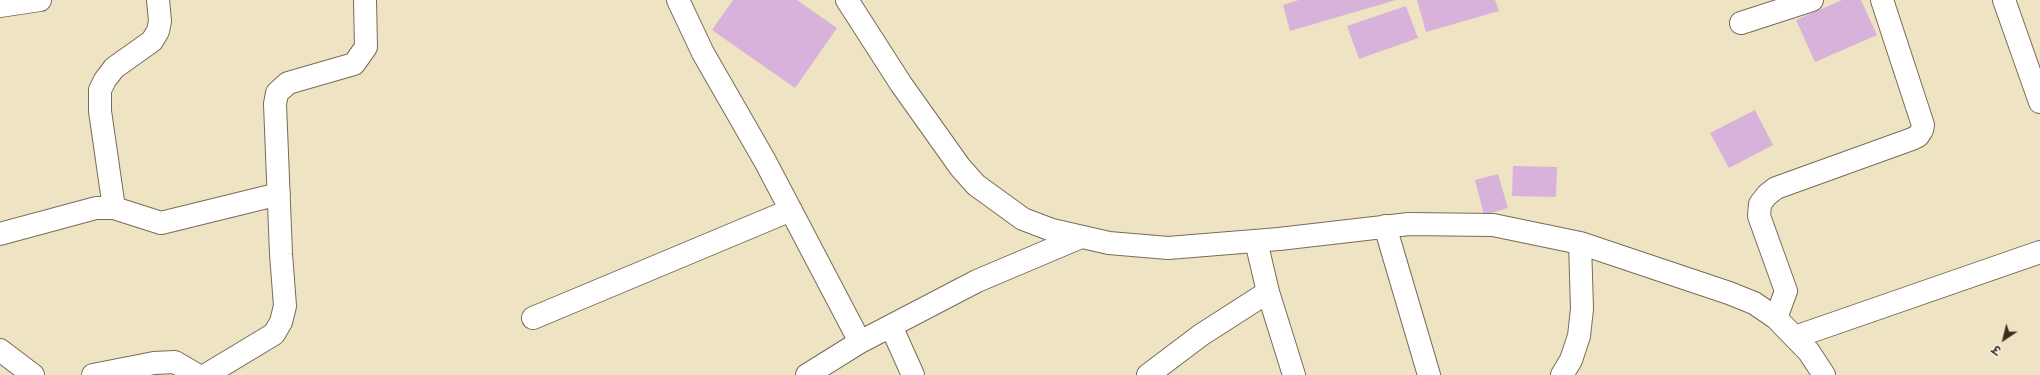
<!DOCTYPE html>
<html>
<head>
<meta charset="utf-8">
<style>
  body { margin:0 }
  #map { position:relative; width:2040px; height:375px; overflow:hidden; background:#eee3c3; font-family:"Comic Neue","Playpen Sans Deva",sans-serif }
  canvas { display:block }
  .north { position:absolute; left:1984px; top:319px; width:40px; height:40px; -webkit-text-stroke:3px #fcf5e5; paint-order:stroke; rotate:215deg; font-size:11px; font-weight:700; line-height:16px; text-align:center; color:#3b2a1e }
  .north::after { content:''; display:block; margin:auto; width:14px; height:18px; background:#3b2a1e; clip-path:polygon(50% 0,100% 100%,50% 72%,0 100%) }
</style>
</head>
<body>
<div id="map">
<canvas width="2040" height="375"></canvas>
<div class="north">उ</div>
</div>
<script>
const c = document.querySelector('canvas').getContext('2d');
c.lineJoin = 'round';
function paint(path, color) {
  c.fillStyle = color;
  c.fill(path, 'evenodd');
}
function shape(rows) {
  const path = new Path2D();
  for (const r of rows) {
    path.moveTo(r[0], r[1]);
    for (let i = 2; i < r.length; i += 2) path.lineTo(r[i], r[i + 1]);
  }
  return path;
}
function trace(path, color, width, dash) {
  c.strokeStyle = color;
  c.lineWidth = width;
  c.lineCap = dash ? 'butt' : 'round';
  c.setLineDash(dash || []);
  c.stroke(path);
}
paint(shape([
  [733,0,797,0,837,28,795,88,712,30],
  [1299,0,1396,0,1290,31,1283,5],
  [1417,0,1495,0,1499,11,1426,32],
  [1842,0,1861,0,1877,35,1815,62,1796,20],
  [1406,6,1418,38,1359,59,1347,26],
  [1755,110,1773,145,1729,168,1710,133],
  [1513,166,1557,167,1556,197,1512,196],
  [1498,174,1508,208,1484,215,1475,180]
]), '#d8b2db');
const minor = shape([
  [678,0,703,53,765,161,860,342],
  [847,0,901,84,960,167,976,185,1023,219,1052,230,1109,243,1168,248,1279,239,1409,224,1493,225,1580,243,1729,293,1754,303,1776,318,1809,352,1824,375],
  [2004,0,2040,102],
  [0,6,40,0],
  [1741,23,1812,0],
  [114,208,100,111,100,90,105,80,114,68,152,41,158,31,160,21,158,0],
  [1385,226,1429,375],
  [0,234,96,208,114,208,161,223,279,194],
  [1256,241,1268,292,1294,375],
  [533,318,791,210],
  [1776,318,1786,291,1759,216,1760,204,1767,195,1776,188,1912,139,1918,136,1922,130,1923,125,1882,0],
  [891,326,913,375],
  [1795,337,2040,252],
  [0,350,33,375],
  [93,375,154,363,175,362,197,375],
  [206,375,274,334,281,322,285,306,281,254,275,104,277,93,288,83,354,64,366,47,365,0],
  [807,375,860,342,977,281,1081,237],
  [1148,375,1201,335,1268,292],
  [1562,375,1571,360,1579,336,1582,309,1580,243]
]);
trace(minor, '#7a6b58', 24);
trace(minor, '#fff', 22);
</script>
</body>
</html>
